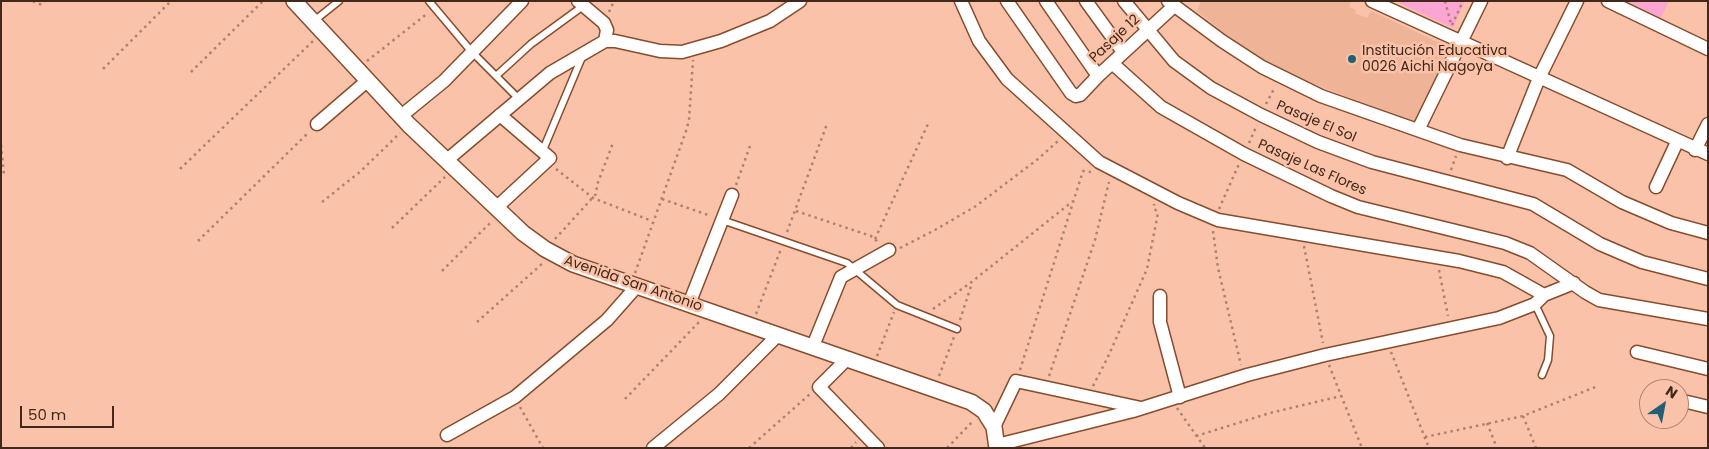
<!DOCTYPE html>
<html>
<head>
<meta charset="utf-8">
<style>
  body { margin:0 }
  #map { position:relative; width:1709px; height:449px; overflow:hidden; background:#fac3a9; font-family:Poppins,sans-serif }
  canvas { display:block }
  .frame { position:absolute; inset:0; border:2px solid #42281a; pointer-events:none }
  .north { position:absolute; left:1639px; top:379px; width:50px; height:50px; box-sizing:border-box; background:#fac3a9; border:1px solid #b08570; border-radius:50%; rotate:33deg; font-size:14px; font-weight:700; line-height:20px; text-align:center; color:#42281a }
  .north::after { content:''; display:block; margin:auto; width:18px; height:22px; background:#225e76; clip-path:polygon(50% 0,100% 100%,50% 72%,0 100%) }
  .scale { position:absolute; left:20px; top:406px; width:94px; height:22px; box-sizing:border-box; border:2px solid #42281a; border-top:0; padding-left:6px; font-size:15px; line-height:18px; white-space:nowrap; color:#42281a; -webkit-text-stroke:4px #fac3a9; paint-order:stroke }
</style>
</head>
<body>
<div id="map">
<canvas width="1709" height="449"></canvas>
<div class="frame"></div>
<div class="north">N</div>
<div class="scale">50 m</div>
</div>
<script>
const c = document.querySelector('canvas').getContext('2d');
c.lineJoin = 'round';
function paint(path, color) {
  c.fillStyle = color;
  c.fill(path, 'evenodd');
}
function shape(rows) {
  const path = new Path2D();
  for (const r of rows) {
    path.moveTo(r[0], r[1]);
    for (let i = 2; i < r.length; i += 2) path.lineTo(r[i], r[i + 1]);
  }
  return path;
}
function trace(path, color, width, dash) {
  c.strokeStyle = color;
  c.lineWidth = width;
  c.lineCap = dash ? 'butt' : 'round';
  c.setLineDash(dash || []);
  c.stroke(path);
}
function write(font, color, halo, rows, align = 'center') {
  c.font = font + ' Poppins,sans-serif';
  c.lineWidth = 5;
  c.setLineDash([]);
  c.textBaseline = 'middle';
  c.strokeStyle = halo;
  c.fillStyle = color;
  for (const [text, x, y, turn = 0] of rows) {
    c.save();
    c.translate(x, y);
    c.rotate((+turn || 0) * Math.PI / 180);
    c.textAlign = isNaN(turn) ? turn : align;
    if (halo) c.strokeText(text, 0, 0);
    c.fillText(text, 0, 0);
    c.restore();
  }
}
paint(shape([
  [1201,1,1351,1,1349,7,1356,10,1355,13,1367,18,1371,11,1449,47,1415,123,1281,71,1237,44,1197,11]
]), '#efb498');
paint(shape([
  [1400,1,1465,1,1453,28,1399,3],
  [1626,1,1669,1,1661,18]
]), '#fca4d2');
const service = shape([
  [429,1,471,51,518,98],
  [314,21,339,1],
  [496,76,531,44,583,6],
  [543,150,582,57],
  [722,220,847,263,897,305,957,329],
  [1535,304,1550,336,1548,360,1542,375]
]);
const minor = shape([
  [578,1,604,23,607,30,605,41],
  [961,1,979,41,1007,79,1099,162,1178,203,1218,220,1459,261,1503,272,1544,295],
  [1007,1,1071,93,1076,96,1080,95,1098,76,1173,7],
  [1046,1,1098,76],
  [1086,1,1123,52],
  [1124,1,1174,61,1211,88,1261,115,1318,142,1372,162,1533,204,1600,244,1642,262,1708,279],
  [1168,1,1222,41,1262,67,1321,96,1460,145,1567,170,1622,202,1671,223,1708,233],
  [1372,1,1708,154],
  [1608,1,1708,49],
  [1112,63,1161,107,1244,154,1331,196,1358,207,1505,243,1530,253,1585,292,1599,300,1708,319],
  [401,116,444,81,522,1],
  [317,124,367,81],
  [1418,130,1481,1],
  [1695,150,1708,124],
  [1507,158,1539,78,1577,1],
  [447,160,550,73,605,41,615,41,660,51,682,52,721,41,770,21,800,1],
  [1656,187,1677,142],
  [496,208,550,158,500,115],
  [1160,296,1160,322,1180,397],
  [689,304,732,195],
  [813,346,841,277,889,250],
  [1637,352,1708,369],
  [848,358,819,387,878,448],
  [1679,400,1708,407],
  [994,427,1016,381,1141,408],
  [447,435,515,397,607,320,637,286],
  [997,445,1133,411,1247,375,1325,355,1499,318,1535,304,1544,295,1574,283],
  [653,448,719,394,778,335]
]);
const tertiary = shape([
  [294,1,409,125,523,233,545,249,573,264,971,402,984,411,994,427,997,448]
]);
trace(service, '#864c2d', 9);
trace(minor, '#864c2d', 15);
trace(tertiary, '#864c2d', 18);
trace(shape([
  [33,1,44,6],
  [1445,1,1451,24],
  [609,12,614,1],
  [1452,25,1463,1],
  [367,61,428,13],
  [103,69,171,1],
  [191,72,263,1],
  [1266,104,1275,87],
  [1249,143,1257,125],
  [1,145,4,175],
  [180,169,314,40],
  [556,169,593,198,652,221],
  [1451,170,1456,156],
  [736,185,750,146],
  [662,199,711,216],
  [322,202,361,171,400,133],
  [1219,209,1239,164],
  [796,211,871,236,878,242],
  [392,228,445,177],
  [1213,231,1218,268,1241,365],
  [787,232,827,124],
  [555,239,596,194,597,185,613,143],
  [875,239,928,124],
  [198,241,309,132],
  [1304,246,1323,343],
  [900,248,935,230,976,206,1038,159,1058,141],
  [1439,270,1448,316],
  [442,271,492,221],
  [635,273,686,131,689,120,693,60],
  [933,309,969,284,1073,201],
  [756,314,781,249],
  [960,320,972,283],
  [477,322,543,263],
  [1391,352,1429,448],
  [877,356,894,312],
  [1329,365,1362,448],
  [1020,370,1083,171,1091,172],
  [939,376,954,337],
  [1049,376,1095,240,1109,182],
  [1093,386,1107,359,1147,269,1158,213,1154,208,1154,204],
  [625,399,700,321],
  [520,407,543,448],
  [1177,408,1205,448],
  [1523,416,1536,448],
  [1487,423,1497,448],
  [1196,436,1270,413,1341,396],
  [1425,437,1523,416,1598,386],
  [749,448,810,394],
  [851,448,856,442],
  [947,448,974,420]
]), '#ad826d', 2.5, [2.5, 4]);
trace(service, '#fff', 6);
trace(minor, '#fff', 12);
trace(tertiary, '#fff', 15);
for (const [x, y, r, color] of [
  [1352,59,5,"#225e76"]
]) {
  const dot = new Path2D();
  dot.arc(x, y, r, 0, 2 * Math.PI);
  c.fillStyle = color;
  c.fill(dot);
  trace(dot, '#fac3a9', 2);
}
write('14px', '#42281a', '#fac3a9', [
  ["Pasaje 12",1115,39,-43],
  ["Pasaje El Sol",1316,122,23],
  ["Pasaje Las Flores",1312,168,24],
  ["Avenida San Antonio",633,284,19]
]);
write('14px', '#42281a', '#fac3a9', [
  ["Institución Educativa",1362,51],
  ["0026 Aichi Nagoya",1362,67]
], 'left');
</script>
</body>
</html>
